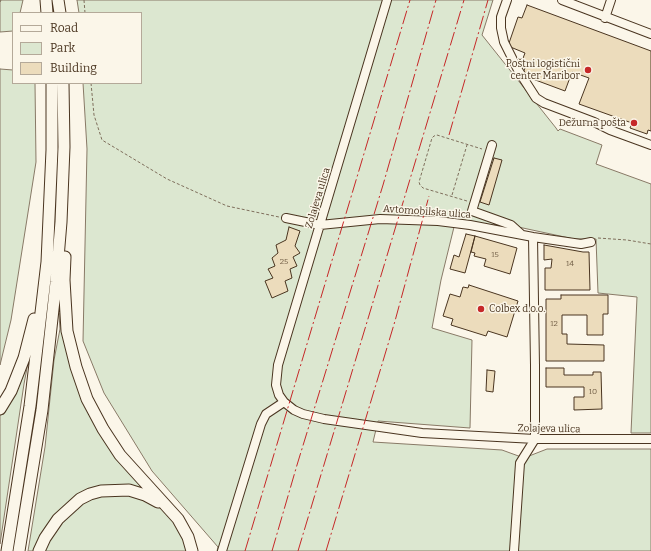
<!DOCTYPE html>
<html>
<head>
<meta charset="utf-8">
<style>
  body { margin:0 }
  #map { position:relative; width:651px; height:551px; overflow:hidden; background:#fbf6e9; font-family:Bitter,serif }
  canvas { display:block }
  .legend { position:absolute; left:12px; top:12px; width:130px; height:72px; box-sizing:border-box; background:#fbf6e9; border:1px solid #b4a999; margin:0; padding:5px 7px; list-style:none; font-size:12px; color:#4a3520 }
  .legend li { display:flex; align-items:center; gap:8px; height:20px }
  .legend b { width:20px; border:1px solid #b4a999 }
</style>
</head>
<body>
<div id="map">
<canvas width="651" height="551"></canvas>
<ul class="legend">
<li><b style="height:5px;background:#fbf6e9"></b>Road</li>
<li><b style="height:11px;background:#dce7d0"></b>Park</li>
<li><b style="height:11px;background:#ecdcbc"></b>Building</li>
</ul>
</div>
<script>
const c = document.querySelector('canvas').getContext('2d');
c.lineJoin = 'round';
function paint(path, color) {
  c.fillStyle = color;
  c.fill(path, 'evenodd');
}
function shape(rows) {
  const path = new Path2D();
  for (const r of rows) {
    path.moveTo(r[0], r[1]);
    for (let i = 2; i < r.length; i += 2) path.lineTo(r[i], r[i + 1]);
  }
  return path;
}
function trace(path, color, width, dash) {
  c.strokeStyle = color;
  c.lineWidth = width;
  c.lineCap = dash ? 'butt' : 'round';
  c.setLineDash(dash || []);
  c.stroke(path);
}
function write(font, color, halo, rows, align = 'center') {
  c.font = font + ' Bitter,serif';
  c.lineWidth = 3;
  c.setLineDash([]);
  c.textBaseline = 'middle';
  c.strokeStyle = halo;
  c.fillStyle = color;
  for (const [text, x, y, turn = 0] of rows) {
    c.save();
    c.translate(x, y);
    c.rotate((+turn || 0) * Math.PI / 180);
    c.textAlign = isNaN(turn) ? turn : align;
    if (halo) c.strokeText(text, 0, 0);
    c.fillText(text, 0, 0);
    c.restore();
  }
}
const green = shape([
  [0,0,23,0,20,13,13,13,13,31,0,32,0,0],
  [77,0,493,0,482,35,556,128,558,131,560,129,602,145,596,164,651,184,651,433,631,433,637,297,598,293,596,239,574,239,509,225,507,234,454,227,441,280,432,328,472,340,470,428,378,421,373,442,502,450,524,458,547,449,651,449,651,551,217,551,218,547,152,471,104,393,83,341,87,149,83,83,141,83,141,13,79,13,77,0],
  [0,69,13,70,13,83,35,83,36,162,11,320,0,365,0,69],
  [62,313,76,380,152,495,84,492,36,551,28,551,45,447,54,360,60,329,59,314,62,313],
  [30,352,24,384,0,544,0,415,10,399,30,352],
  [129,493,152,501,165,510,179,529,186,545,187,551,43,551,58,524,91,497,129,493]
]);
paint(green, '#dce7d0');
trace(green, '#887966', 1);
const building = shape([
  [527,5,651,51,651,131,648,130,647,134,630,128,632,123,579,104,589,78,572,72,565,91,522,75,525,68,520,66,525,53,508,46,518,17,522,18,527,5],
  [494,158,502,160,489,205,480,202,494,158],
  [289,227,300,231,295,246,300,253,293,257,297,266,290,269,292,278,285,281,288,291,272,298,265,281,273,278,268,269,275,266,272,258,278,253,276,245,286,240,289,227],
  [466,234,475,236,465,273,450,269,454,255,459,257,466,234],
  [475,236,517,248,510,274,484,266,486,259,474,256,475,253,471,252,475,236],
  [544,245,583,252,589,252,590,290,545,290,545,268,551,268,552,259,544,260,544,245],
  [469,285,518,301,507,337,488,331,486,336,451,325,453,319,443,316,450,294,460,297,463,287,468,288,469,285],
  [561,295,608,295,608,314,603,314,603,335,587,335,587,315,562,315,562,334,567,334,567,344,604,345,604,361,546,361,546,299,561,299,561,295],
  [546,368,564,368,564,375,593,375,593,372,601,372,602,409,574,410,574,397,584,397,584,387,546,387,546,368],
  [487,370,495,371,493,392,486,391,487,370]
]);
paint(building, '#ecdcbc');
trace(building, '#4a3520', 1);
const minor = shape([
  [387,0,278,365,276,385,279,395,284,402,294,410,303,414,324,419,422,433,535,439,651,439],
  [507,0,501,17,501,28,504,42,518,70,536,98,544,103,594,122,610,130,651,145],
  [562,0,651,34],
  [605,18,611,0],
  [492,145,472,211,511,225,521,234],
  [286,218,320,225,380,219,438,221,470,225,533,237,581,244,591,242],
  [222,551,261,424,266,414,284,402],
  [514,551,520,463,535,439,535,366,533,237]
]);
const highway = shape([
  [46,0,47,13],
  [58,0,60,13],
  [65,257,64,280,67,331,76,367,87,399,103,429,120,455,178,519,188,537,192,551],
  [0,409,11,391,24,358,34,319],
  [7,551,30,406,47,262,52,150,52,83],
  [19,551,42,410,56,282,61,222,64,147,63,83],
  [39,551,45,538,58,519,80,499,90,494,101,491,129,490,145,495,158,502]
]);
trace(minor, '#4a3520', 10);
trace(highway, '#4a3520', 13);
trace(shape([
  [84,0,85,13],
  [0,2,1,0],
  [91,83,94,115,102,140,167,179,227,206,279,217],
  [452,195,467,145],
  [467,201,423,188,420,185,419,182,432,138,434,136,437,135,482,149],
  [598,238,627,240,651,244]
]), '#7f6f5c', 1, [3, 2]);
trace(minor, '#fbf6e9', 8);
trace(highway, '#fbf6e9', 11);
trace(shape([
  [449,135,488,0],
  [245,551,410,0],
  [272,551,297,465,383,185,436,0],
  [298,551,464,0],
  [326,551,395,321,429,196]
]), '#c62828', 1, [14, 3, 2, 3]);
for (const [x, y, r, color] of [
  [588,70,4,"#c62828"],
  [634,123,4,"#c62828"],
  [481,309,4,"#c62828"]
]) {
  const dot = new Path2D();
  dot.arc(x, y, r, 0, 2 * Math.PI);
  c.fillStyle = color;
  c.fill(dot);
  trace(dot, '#fbf6e9', 1.5);
}
write('8px', '#725f47', null, [
  ["15",495,255],
  ["25",284,262],
  ["14",570,264],
  ["12",554,324],
  ["10",593,392]
]);
write('10px', '#4a3520', '#fbf6e9', [
  ["Poštni logistični",580,64],
  ["center Maribor",580,76],
  ["Dežurna pošta",626,123],
  ["Colbex d.o.o.",489,309,"left"]
], 'right');
write('10px', '#4a3520', '#fbf6e9', [
  ["Zolajeva ulica",318,198,-73],
  ["Avtomobilska ulica",427,212,4],
  ["Zolajeva ulica",549,429,1]
]);
</script>
</body>
</html>
